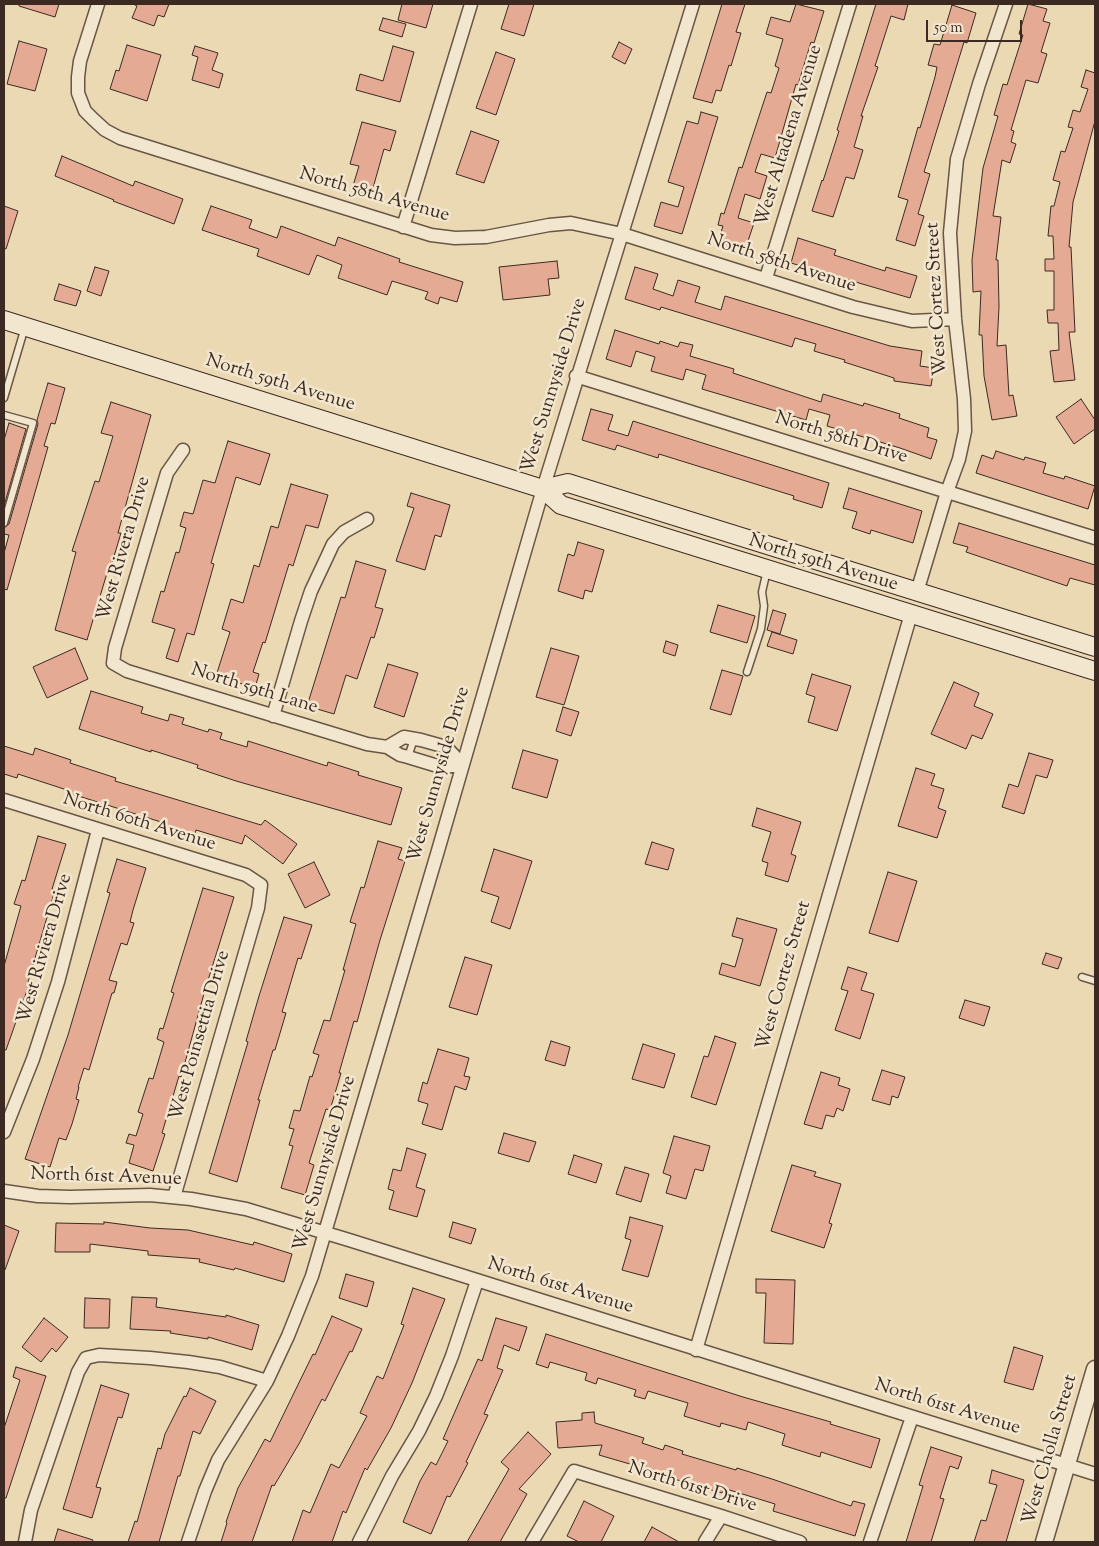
<!DOCTYPE html>
<html>
<head>
<meta charset="utf-8">
<style>
  body { margin:0 }
  #map { position:relative; width:1099px; height:1546px; overflow:hidden; background:#ebd9b4; font-family:"Sorts Mill Goudy",serif }
  canvas { display:block }
  .frame { position:absolute; inset:0; border:5px solid #3c2a22; pointer-events:none }
  .scale { position:absolute; left:926px; top:20px; width:96px; height:22px; box-sizing:border-box; border:2px solid #3c2a22; border-top:0; padding-left:6px; font-size:15px; line-height:18px; white-space:nowrap; color:#3c2a22; -webkit-text-stroke:4px #f2e6ce; paint-order:stroke }
</style>
</head>
<body>
<div id="map">
<canvas width="1099" height="1546"></canvas>
<div class="frame"></div>
<div class="scale">50 m</div>
</div>
<script>
const c = document.querySelector('canvas').getContext('2d');
c.lineJoin = 'round';
function paint(path, color) {
  c.fillStyle = color;
  c.fill(path, 'evenodd');
}
function shape(rows) {
  const path = new Path2D();
  for (const r of rows) {
    path.moveTo(r[0], r[1]);
    for (let i = 2; i < r.length; i += 2) path.lineTo(r[i], r[i + 1]);
  }
  return path;
}
function trace(path, color, width, dash) {
  c.strokeStyle = color;
  c.lineWidth = width;
  c.lineCap = dash ? 'butt' : 'round';
  c.setLineDash(dash || []);
  c.stroke(path);
}
function write(font, color, halo, rows, align = 'center') {
  c.font = font + ' "Sorts Mill Goudy",serif';
  c.lineWidth = 5;
  c.setLineDash([]);
  c.textBaseline = 'middle';
  c.strokeStyle = halo;
  c.fillStyle = color;
  for (const [text, x, y, turn = 0] of rows) {
    c.save();
    c.translate(x, y);
    c.rotate((+turn || 0) * Math.PI / 180);
    c.textAlign = isNaN(turn) ? turn : align;
    if (halo) c.strokeText(text, 0, 0);
    c.fillText(text, 0, 0);
    c.restore();
  }
}
const building = shape([
  [19,4,59,4,55,17,19,6,19,4],
  [133,4,169,4,164,17,158,15,154,26,132,18,137,6,133,4],
  [402,4,433,4,426,28,398,20,402,4],
  [509,4,534,4,524,36,501,29,509,4],
  [722,4,745,4,736,32,741,33,731,66,729,65,721,91,716,90,712,103,693,98,722,4],
  [796,4,824,11,814,43,811,42,798,85,796,84,775,158,761,154,755,172,767,176,760,199,745,194,738,218,754,223,744,253,717,245,723,226,718,225,721,213,724,214,739,167,742,168,767,92,771,93,779,68,775,66,783,39,766,34,771,17,790,22,796,4],
  [876,4,908,4,904,20,891,16,875,66,878,67,861,116,863,116,854,147,863,150,854,179,846,177,833,217,812,211,822,180,823,181,839,131,837,130,876,4],
  [1028,4,1047,9,1043,21,1050,23,1041,52,1047,54,1038,83,1026,80,1011,130,1014,131,1011,142,1016,144,1010,163,1002,160,993,216,1001,217,996,260,998,260,999,307,997,346,1006,345,1009,396,1013,395,1017,416,992,420,984,376,982,335,979,335,981,291,973,292,972,260,983,168,998,116,994,115,1003,84,1007,85,1023,35,1019,34,1028,4],
  [952,5,976,13,967,43,964,42,924,172,930,174,918,214,924,216,915,246,896,240,908,200,898,197,918,127,920,128,935,77,937,67,928,65,934,44,940,45,952,5],
  [383,18,406,24,402,37,379,30,383,18],
  [19,41,47,49,35,91,7,84,19,41],
  [619,42,632,49,625,64,612,57,619,42],
  [127,45,161,55,147,101,110,89,116,70,119,71,127,45],
  [195,46,218,53,212,70,223,74,219,88,192,80,198,57,192,55,195,46],
  [393,46,414,52,400,102,356,90,360,74,383,81,393,46],
  [496,52,515,59,496,115,476,108,496,52],
  [1086,70,1095,73,1095,121,1073,202,1069,247,1071,247,1075,332,1069,332,1075,380,1054,382,1050,351,1059,350,1058,323,1048,323,1047,310,1054,310,1054,271,1045,271,1045,259,1054,259,1053,236,1048,236,1051,206,1054,206,1060,182,1053,180,1061,151,1065,152,1073,128,1068,127,1073,110,1080,112,1088,89,1081,87,1086,70],
  [701,112,718,117,682,234,654,226,661,202,678,207,684,187,668,182,687,121,698,124,701,112],
  [362,122,396,131,390,151,384,149,371,195,352,189,359,166,350,164,362,122],
  [471,131,499,141,484,183,456,174,471,131],
  [62,156,133,186,135,181,183,199,174,224,113,201,114,200,55,176,62,156],
  [4,206,18,211,6,249,4,248,4,206],
  [211,206,252,220,249,228,277,238,281,226,335,246,338,237,400,259,399,262,463,282,457,302,440,297,438,304,425,299,428,292,392,281,387,295,338,278,342,265,317,255,309,275,257,256,259,249,202,230,211,206],
  [798,238,836,250,834,255,885,271,886,267,917,276,910,298,791,263,798,238],
  [557,261,559,278,548,279,550,295,503,300,499,267,557,261],
  [95,267,109,271,101,296,87,291,95,267],
  [635,267,658,274,653,289,673,296,678,280,700,287,695,302,721,310,725,296,890,346,922,351,920,366,934,368,931,386,894,381,894,378,844,362,845,360,814,351,816,344,795,338,792,347,661,307,660,310,625,299,635,267],
  [59,284,81,291,76,306,54,300,59,284],
  [615,330,659,344,660,341,678,347,680,342,693,345,690,356,734,369,733,373,821,402,823,394,863,406,864,403,900,414,899,418,929,428,927,437,937,440,931,459,900,448,827,426,830,415,809,409,806,420,702,389,706,375,686,369,683,380,651,371,655,357,636,351,631,367,606,359,615,330],
  [48,383,65,388,55,424,51,423,44,446,48,447,7,590,4,589,4,553,9,535,4,534,4,528,9,524,38,424,37,420,48,383],
  [1081,399,1095,420,1095,429,1074,444,1056,417,1081,399],
  [111,402,151,415,118,533,121,533,112,563,110,563,87,640,55,630,76,552,72,551,95,481,99,482,113,436,101,433,111,402],
  [591,409,613,415,608,430,628,436,633,421,829,483,822,508,793,499,794,496,659,454,658,458,617,445,615,450,582,440,591,409],
  [9,423,26,429,4,506,4,440,9,423],
  [228,441,270,454,260,485,236,477,211,563,214,564,194,635,187,633,178,662,166,658,175,629,152,622,161,591,164,592,176,552,179,553,186,528,180,526,184,512,193,514,203,480,215,483,228,441],
  [996,451,1024,460,1025,457,1046,463,1043,473,1064,479,1065,476,1095,486,1088,509,976,473,982,455,993,459,996,451],
  [291,484,328,495,318,528,306,525,293,566,289,564,265,643,263,642,253,672,259,674,255,688,216,676,230,632,222,629,231,599,243,603,254,565,259,567,271,526,278,528,291,484],
  [849,488,922,511,913,543,871,530,870,534,852,528,857,512,843,508,849,488],
  [411,493,450,505,441,537,435,535,425,570,396,561,414,508,407,506,411,493],
  [959,523,1095,565,1095,585,1070,578,1067,586,966,552,968,547,953,543,959,523],
  [578,542,604,550,592,592,585,590,583,599,558,591,568,554,574,556,578,542],
  [356,561,386,570,375,607,383,609,374,638,371,637,357,679,346,675,334,714,307,706,341,597,345,598,356,561],
  [718,605,755,616,747,643,710,632,718,605],
  [773,610,786,614,780,634,767,630,773,610],
  [772,632,797,640,793,654,767,646,772,632],
  [666,641,678,645,675,656,663,652,666,641],
  [75,648,88,679,47,698,33,667,75,648],
  [551,648,579,656,564,705,536,697,551,648],
  [388,664,418,673,404,717,374,707,388,664],
  [722,670,743,676,731,715,710,709,722,670],
  [812,674,851,686,837,731,808,722,815,697,806,694,812,674],
  [954,682,979,693,974,706,993,714,982,739,972,735,966,749,931,734,954,682],
  [91,691,143,707,141,713,168,721,170,714,184,718,182,724,208,732,209,729,222,733,220,739,247,747,248,741,327,766,328,762,359,772,358,775,402,788,391,825,236,781,197,768,198,765,151,750,151,752,79,729,91,691],
  [563,707,579,712,571,736,556,731,563,707],
  [4,746,33,755,35,748,71,760,70,763,116,778,115,781,261,825,265,820,297,844,283,864,245,835,242,844,196,830,195,834,161,824,161,822,69,793,70,791,18,774,17,778,4,774,4,746],
  [523,750,558,760,547,798,512,788,523,750],
  [1029,753,1053,760,1047,778,1036,775,1024,814,1002,807,1009,784,1018,787,1029,753],
  [916,768,935,774,931,785,944,789,938,808,946,811,937,838,898,826,916,768],
  [757,808,801,822,791,854,796,856,788,882,765,875,768,863,762,861,771,832,752,826,757,808],
  [38,836,66,844,52,889,55,890,28,982,30,982,6,1050,4,1050,4,966,21,906,14,904,22,880,25,881,38,836],
  [378,841,402,848,398,859,405,861,380,940,357,1022,354,1021,339,1073,341,1073,330,1110,326,1109,309,1163,314,1165,305,1195,281,1188,293,1146,289,1145,294,1129,289,1128,294,1110,300,1111,310,1076,312,1077,319,1055,313,1053,324,1020,330,1021,345,970,343,970,356,924,350,922,361,887,364,888,378,841],
  [652,842,674,849,668,870,645,864,652,842],
  [494,849,532,861,510,929,491,922,499,897,481,891,494,849],
  [117,859,146,868,133,910,130,922,134,923,127,945,121,943,109,980,117,982,114,993,112,993,89,1070,84,1068,78,1087,79,1087,76,1099,79,1100,72,1124,66,1140,59,1138,50,1167,25,1159,68,1035,110,893,107,892,117,859],
  [314,862,330,895,305,908,288,874,314,862],
  [888,872,917,881,898,942,869,933,888,872],
  [203,888,234,897,205,990,181,1077,179,1076,162,1133,165,1134,153,1171,129,1163,134,1145,126,1143,129,1134,136,1136,143,1114,138,1112,149,1078,153,1079,164,1042,157,1039,160,1028,163,1029,174,993,171,992,203,888],
  [284,917,312,925,301,959,298,958,282,1012,286,1013,275,1050,273,1050,258,1100,260,1100,237,1182,209,1173,248,1042,246,1041,259,996,284,917],
  [737,918,777,929,760,986,719,974,722,963,735,967,743,939,732,936,737,918],
  [1046,953,1062,958,1058,969,1042,964,1046,953],
  [465,957,492,965,477,1015,449,1007,465,957],
  [848,967,867,973,861,990,874,994,860,1039,835,1030,848,991,841,989,848,967],
  [965,1000,990,1007,984,1026,959,1018,965,1000],
  [715,1036,736,1043,716,1105,691,1097,704,1056,708,1057,715,1036],
  [551,1041,570,1047,565,1066,545,1060,551,1041],
  [643,1044,675,1054,664,1088,632,1079,643,1044],
  [438,1049,469,1058,464,1076,470,1077,466,1090,455,1086,442,1130,422,1124,428,1104,418,1101,423,1082,427,1084,438,1049],
  [882,1070,905,1077,898,1098,892,1096,890,1105,872,1100,882,1070],
  [821,1072,840,1078,838,1085,850,1089,843,1111,837,1108,834,1117,826,1115,822,1129,804,1124,821,1072],
  [504,1133,536,1142,529,1162,498,1153,504,1133],
  [674,1136,710,1146,703,1171,695,1169,686,1199,666,1193,671,1176,663,1173,674,1136],
  [407,1148,426,1154,416,1187,425,1190,417,1217,389,1209,394,1191,388,1189,393,1169,401,1171,407,1148],
  [574,1155,602,1164,596,1183,568,1174,574,1155],
  [792,1165,816,1172,814,1176,841,1184,829,1223,832,1224,824,1248,771,1231,792,1165],
  [625,1167,649,1174,641,1202,616,1194,625,1167],
  [630,1217,663,1226,648,1277,622,1270,631,1240,625,1238,630,1217],
  [104,1222,150,1228,188,1230,253,1245,254,1242,292,1254,284,1282,235,1268,234,1270,199,1262,200,1259,148,1255,148,1251,90,1244,90,1252,55,1252,56,1223,104,1224,104,1222],
  [453,1222,476,1229,471,1244,449,1237,453,1222],
  [4,1225,19,1231,5,1270,4,1269,4,1225],
  [346,1274,374,1282,367,1307,339,1298,346,1274],
  [756,1279,795,1280,793,1344,764,1343,766,1293,756,1293,756,1279],
  [413,1288,445,1299,412,1383,391,1428,367,1470,365,1468,346,1513,343,1511,332,1542,292,1542,303,1510,310,1513,331,1464,339,1468,367,1416,360,1413,377,1376,383,1379,404,1325,401,1324,413,1288],
  [132,1297,157,1298,156,1307,226,1317,226,1315,259,1325,252,1350,208,1337,208,1339,170,1333,171,1331,130,1329,132,1297],
  [85,1298,110,1299,109,1328,84,1328,85,1298],
  [332,1316,362,1329,352,1352,350,1351,325,1401,322,1399,300,1442,274,1486,272,1485,252,1542,221,1542,227,1523,226,1522,238,1488,265,1439,270,1442,313,1354,315,1355,332,1316],
  [44,1318,68,1337,56,1352,52,1348,41,1362,22,1347,44,1318],
  [496,1318,527,1327,519,1351,504,1345,497,1368,503,1370,484,1414,488,1415,466,1462,468,1463,450,1497,447,1496,431,1534,403,1522,420,1481,431,1462,436,1465,448,1441,443,1439,478,1359,482,1361,496,1318],
  [546,1334,743,1397,831,1422,830,1424,880,1439,871,1468,821,1452,820,1457,782,1445,785,1434,748,1422,746,1430,721,1423,720,1427,684,1416,688,1403,648,1391,645,1399,634,1396,636,1390,598,1378,596,1384,585,1380,587,1373,550,1362,548,1368,536,1364,546,1334],
  [1014,1347,1043,1356,1033,1390,1004,1382,1014,1347],
  [16,1367,46,1376,6,1498,4,1498,4,1428,20,1380,13,1377,16,1367],
  [101,1385,129,1394,122,1418,118,1417,96,1487,101,1488,92,1518,63,1509,101,1385],
  [190,1388,216,1401,200,1434,193,1431,180,1476,178,1476,159,1542,128,1542,135,1521,137,1522,158,1448,161,1449,165,1434,184,1396,186,1397,190,1388],
  [594,1412,595,1423,644,1438,642,1443,663,1450,665,1445,683,1451,682,1454,736,1470,737,1468,772,1479,851,1506,853,1501,865,1504,855,1536,773,1511,775,1504,723,1488,722,1493,640,1469,640,1467,599,1455,602,1445,558,1448,556,1422,582,1420,582,1413,594,1412],
  [528,1432,551,1454,519,1489,527,1494,500,1542,467,1542,509,1469,501,1462,528,1432],
  [931,1447,962,1457,958,1469,950,1466,940,1498,944,1499,931,1542,906,1542,923,1486,919,1485,931,1447],
  [992,1470,1024,1480,1006,1542,974,1542,981,1520,986,1521,997,1485,989,1483,992,1470],
  [584,1501,614,1516,601,1542,579,1542,567,1536,584,1501],
  [652,1527,679,1542,644,1542,652,1527],
  [58,1529,93,1540,92,1542,54,1542,58,1529]
]);
paint(building, '#e4aa93');
trace(building, '#3c2a22', 1);
const service = shape([
  [4,398,25,327],
  [4,415,33,423,4,523],
  [747,672,761,629,764,606,762,592,767,570],
  [408,757,414,739],
  [1082,977,1095,981]
]);
const minor = shape([
  [98,4,80,61,78,77,78,93,85,111,93,119,105,130,120,138,431,235,455,238,486,237,549,225,571,223,622,234,853,307,912,321,955,319],
  [403,227,471,4],
  [766,278,850,4],
  [576,376,1095,538],
  [183,450,167,473,115,648,113,663,127,671,367,744,387,747,400,755,408,757,441,767,463,765],
  [917,592,947,492,959,459,965,431,964,399,955,319,950,233,957,159,979,84,1006,4],
  [273,716,301,621,311,591,327,557,333,544,344,532,367,519],
  [387,747,404,737,421,740,446,747,463,765],
  [4,800,246,875,261,885,258,908,174,1197],
  [4,1132,33,1059,58,982,98,830],
  [4,1191,38,1196,70,1197,150,1195,191,1199,246,1209,349,1240,1095,1474],
  [696,1350,911,614],
  [25,1542,31,1510,78,1372,86,1358,99,1355,150,1358,188,1362,220,1367,267,1381],
  [188,1542,205,1491,218,1460,267,1381,288,1336,312,1276,437,854,543,489,693,4],
  [359,1542,392,1476,419,1431,436,1396,452,1356,477,1281],
  [532,1542,574,1471,721,1516,800,1542],
  [705,1542,721,1516],
  [870,1542,912,1417]
]);
const tertiary = shape([
  [1044,1542,1095,1369]
]);
const secondary = shape([
  [4,320,543,489,561,505,1095,671],
  [543,489,568,483,1095,647]
]);
trace(service, '#685646', 9);
trace(minor, '#685646', 15);
trace(tertiary, '#685646', 19);
trace(secondary, '#3c2a22', 20);
trace(service, '#f2e6ce', 6);
trace(minor, '#f2e6ce', 12);
trace(tertiary, '#f2e6ce', 16);
trace(secondary, '#f2e6ce', 18);
write('19px', '#3c2a22', '#f2e6ce', [
  ["West Altadena Avenue",790,136,-73],
  ["North 58th Avenue",374,196,16],
  ["North 58th Avenue",781,264,18],
  ["West Cortez Street",938,299,-93],
  ["North 59th Avenue",280,384,17],
  ["West Sunnyside Drive",555,386,-73],
  ["North 58th Drive",841,439,17],
  ["West Rivera Drive",125,549,-74],
  ["North 59th Avenue",823,564,17],
  ["North 59th Lane",254,690,17],
  ["West Sunnyside Drive",440,775,-74],
  ["North 60th Avenue",139,823,17],
  ["West Riviera Drive",46,949,-74],
  ["West Cortez Street",785,976,-74],
  ["West Poinsettia Drive",201,1036,-74],
  ["West Sunnyside Drive",326,1164,-74],
  ["North 61st Avenue",106,1178,2],
  ["North 61st Avenue",560,1287,17],
  ["North 61st Avenue",947,1408,17],
  ["West Cholla Street",1051,1450,-74],
  ["North 61st Drive",692,1488,17]
]);
</script>
</body>
</html>
